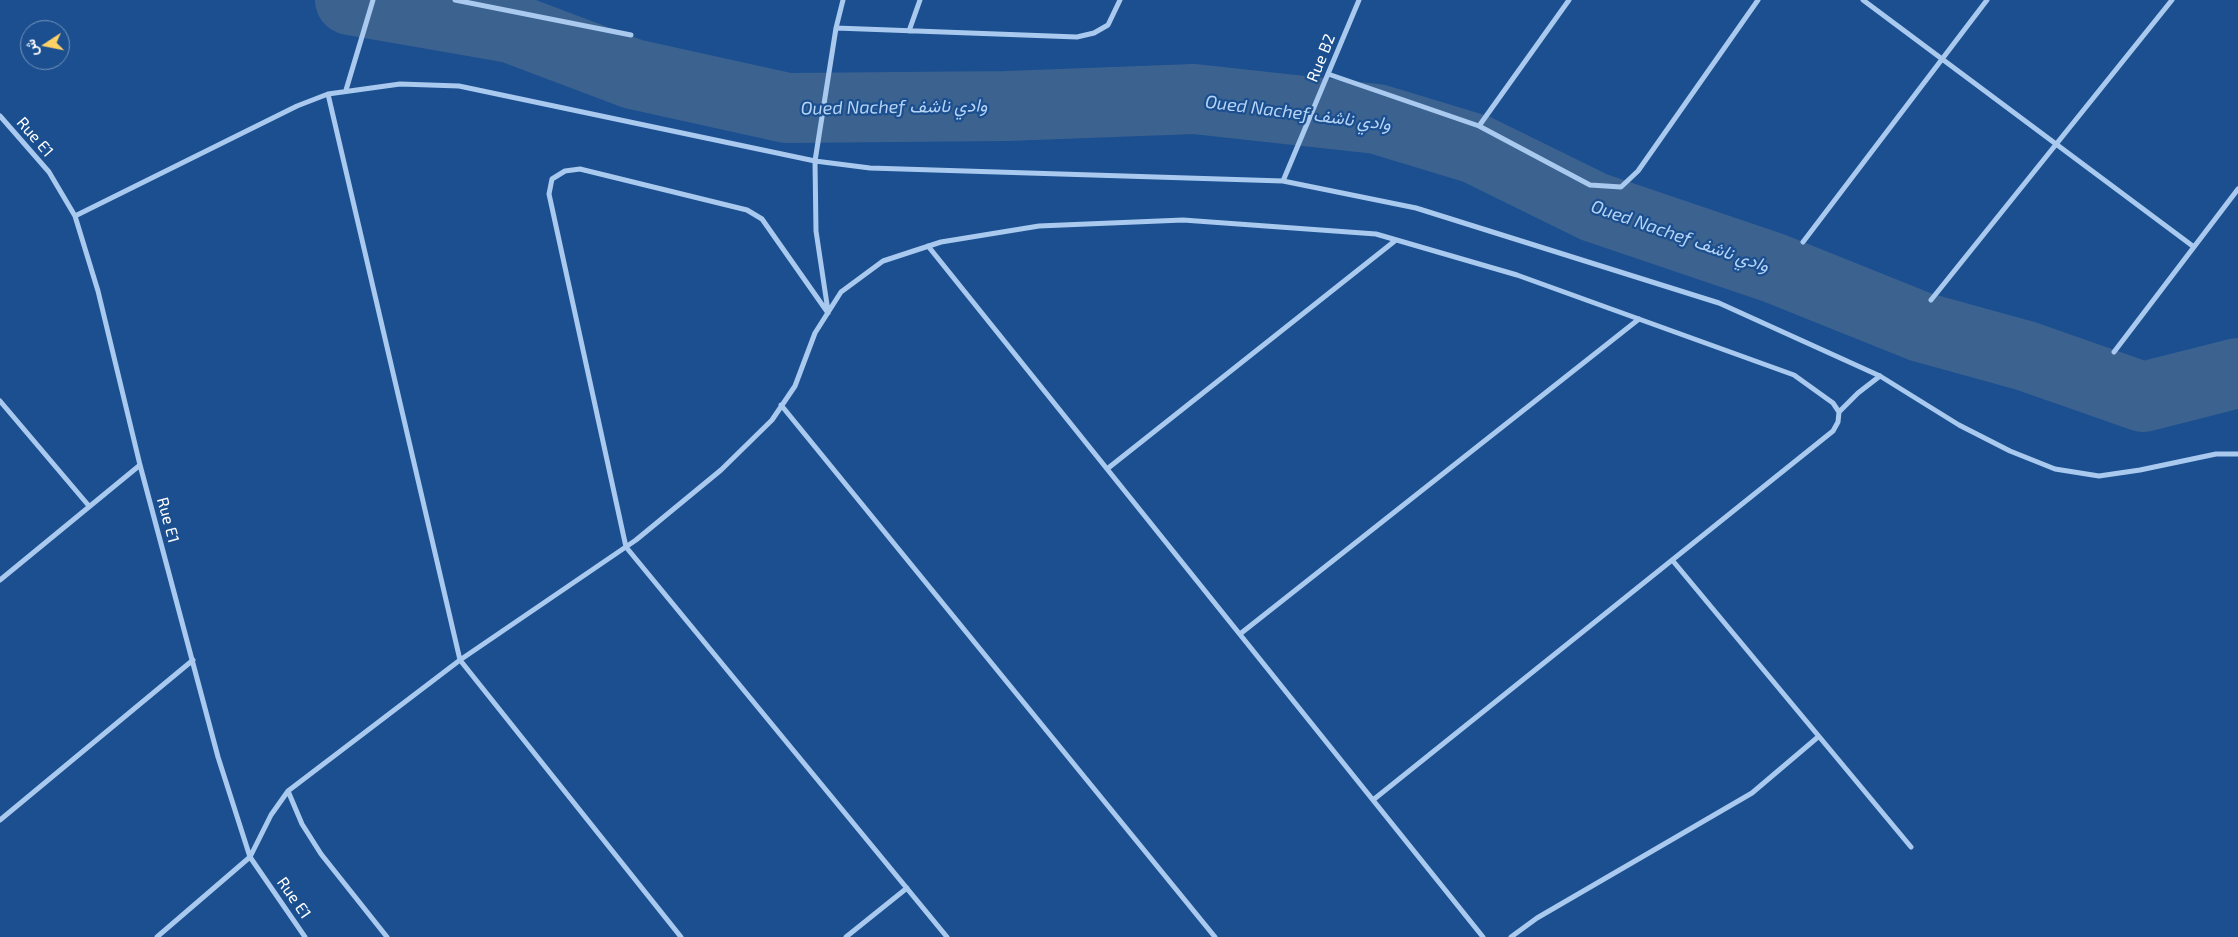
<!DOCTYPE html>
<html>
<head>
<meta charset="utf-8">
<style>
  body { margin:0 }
  #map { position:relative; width:2238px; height:937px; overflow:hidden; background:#1b4f8f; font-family:"Exo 2",Vazirmatn,sans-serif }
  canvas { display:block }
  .north { position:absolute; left:20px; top:20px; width:50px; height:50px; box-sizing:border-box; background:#1b4f8f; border:1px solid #7695bc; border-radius:50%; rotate:259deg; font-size:14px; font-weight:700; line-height:20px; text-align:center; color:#fff }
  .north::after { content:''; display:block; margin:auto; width:18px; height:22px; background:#ffd166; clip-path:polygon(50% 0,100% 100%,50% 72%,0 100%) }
</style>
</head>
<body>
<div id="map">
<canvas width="2238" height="937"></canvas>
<div class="north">ش</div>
</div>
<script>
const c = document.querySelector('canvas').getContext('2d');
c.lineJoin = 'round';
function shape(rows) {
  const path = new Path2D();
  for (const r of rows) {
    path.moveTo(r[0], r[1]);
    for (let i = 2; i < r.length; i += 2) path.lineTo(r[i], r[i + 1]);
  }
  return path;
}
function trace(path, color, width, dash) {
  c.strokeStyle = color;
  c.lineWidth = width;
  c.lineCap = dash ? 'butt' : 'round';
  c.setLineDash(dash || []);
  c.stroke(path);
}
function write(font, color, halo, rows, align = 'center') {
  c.font = font + ' "Exo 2",Vazirmatn,sans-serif';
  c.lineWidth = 4.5;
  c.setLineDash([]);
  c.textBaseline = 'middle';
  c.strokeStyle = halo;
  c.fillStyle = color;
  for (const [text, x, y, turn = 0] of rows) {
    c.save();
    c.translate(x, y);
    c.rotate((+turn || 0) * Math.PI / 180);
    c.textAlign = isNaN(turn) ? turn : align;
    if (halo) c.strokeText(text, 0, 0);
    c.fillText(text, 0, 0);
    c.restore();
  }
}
trace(shape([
  [350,0,511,28,633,74,787,108,1007,106,1194,99,1377,119,1476,149,1594,207,1774,268,1921,327,2026,356,2143,397,2238,373]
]), '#3c6290', 70);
trace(shape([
  [455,0,631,35],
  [1863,0,2194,247],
  [836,28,1077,37,1094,33,1108,25,1120,0],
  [909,31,920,0],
  [1328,74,1479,126,1590,185,1621,187,1638,171,1758,0],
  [346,90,373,0],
  [328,94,460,660,681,937],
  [0,116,49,172,75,216,98,291,140,465,218,757,250,857,305,937],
  [1479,126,1569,0],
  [1283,181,1359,0],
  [75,216,297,106,328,94,400,84,459,86,815,161,870,168,1283,181,1416,208,1719,303,1880,376,1959,425,2010,451,2055,469,2099,476,2140,470,2216,454,2238,454],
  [1803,242,1987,0],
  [928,246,1483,937],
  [1931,300,2172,0],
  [828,311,816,231,815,161,836,28,843,0],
  [828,313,762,219,747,210,580,169,565,171,552,179,549,194,626,547,947,937],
  [2114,352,2238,189],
  [0,401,89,506],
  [781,405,1215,937],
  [1839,412,1858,393,1880,376],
  [1107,469,1396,240],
  [1673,561,1911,847],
  [0,580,140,465],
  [1240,634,1639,319],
  [288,791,302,824,321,854,387,937],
  [0,820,193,660],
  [157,937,250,857,271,815,288,791,460,660,636,540,721,470,772,420,795,386,815,333,841,292,883,261,941,242,1039,226,1183,220,1376,234,1517,275,1794,375,1833,403,1839,412,1838,422,1833,431,1373,800],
  [846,937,907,888],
  [1511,937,1537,918,1752,793,1818,737]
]), '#a9c9ee', 5);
write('16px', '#fff', '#1b4f8f', [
  ["Rue B2",1321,58,-68],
  ["Rue E1",35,137,49],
  ["Rue E1",168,520,75],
  ["Rue E1",294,898,55]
]);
write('italic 18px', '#b5d3f5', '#1b4f8f', [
  ["Oued Nachef وادي ناشف",894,107,-1],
  ["Oued Nachef وادي ناشف",1298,113,7],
  ["Oued Nachef وادي ناشف",1680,236,19]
]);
</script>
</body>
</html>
